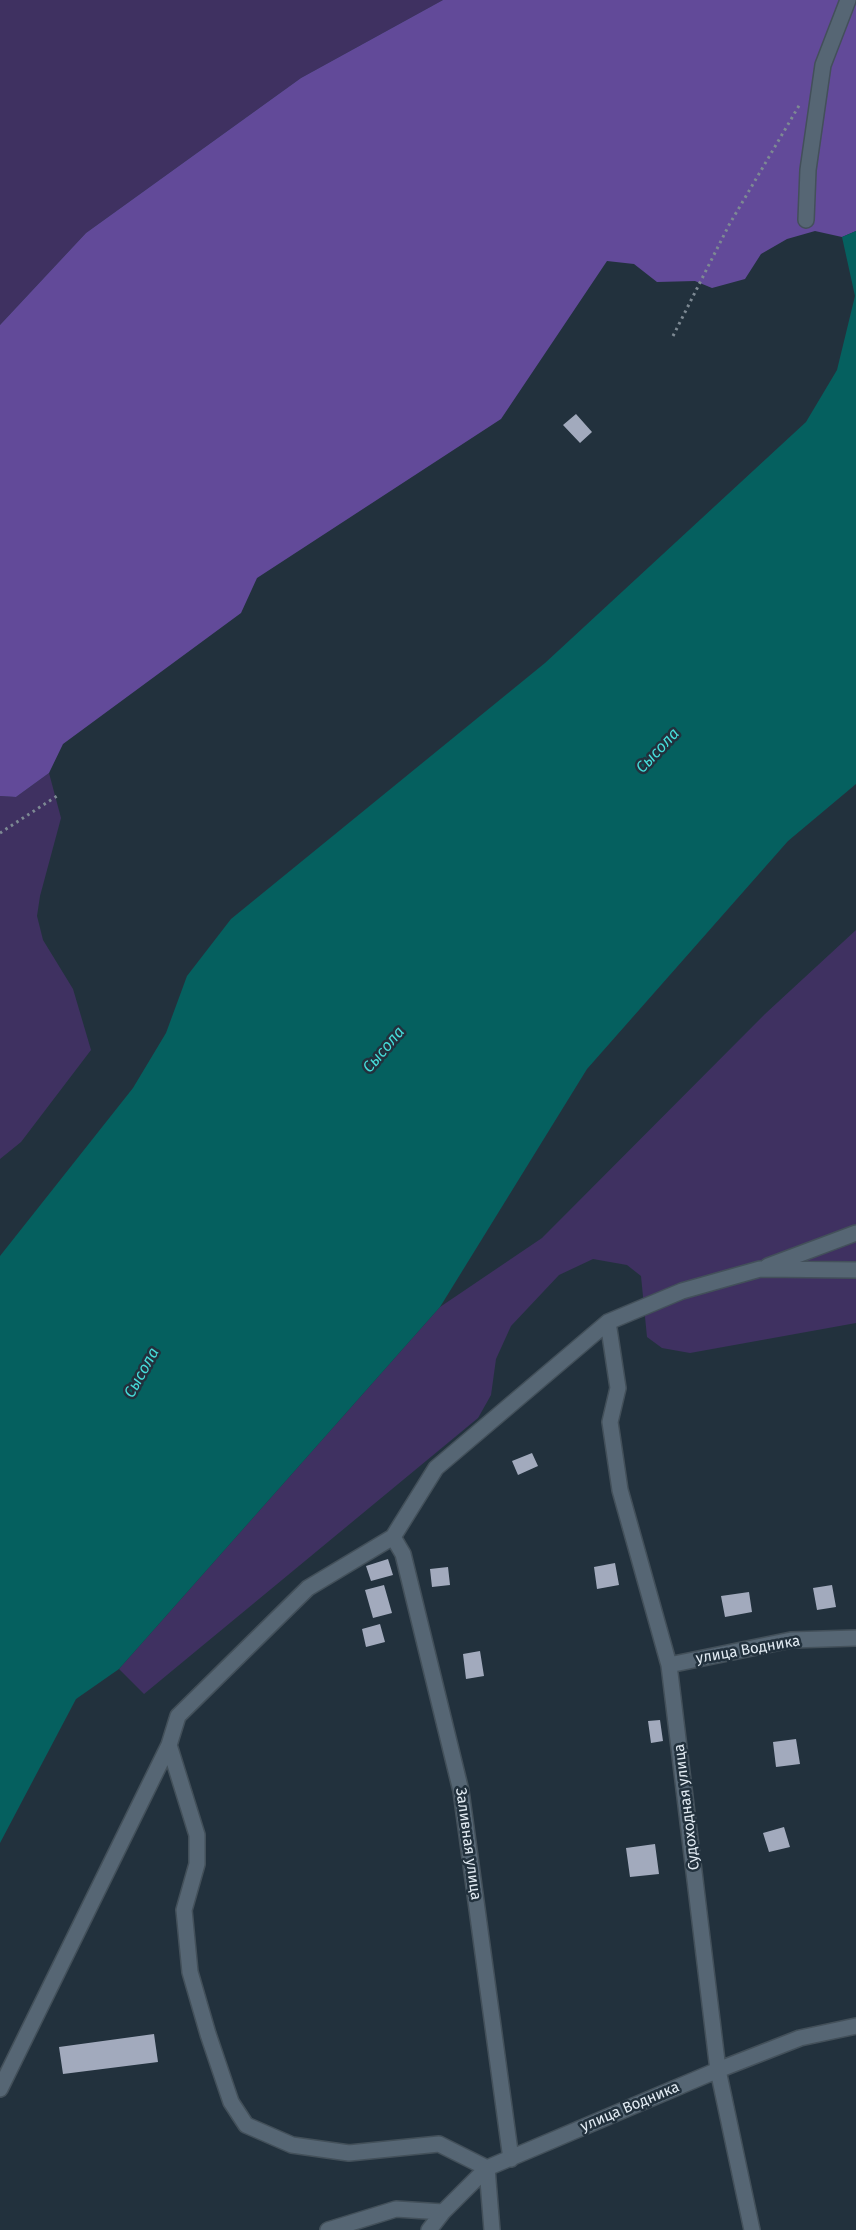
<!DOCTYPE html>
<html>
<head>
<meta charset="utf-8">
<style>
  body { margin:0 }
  canvas { display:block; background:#22313d }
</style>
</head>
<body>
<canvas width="856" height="2230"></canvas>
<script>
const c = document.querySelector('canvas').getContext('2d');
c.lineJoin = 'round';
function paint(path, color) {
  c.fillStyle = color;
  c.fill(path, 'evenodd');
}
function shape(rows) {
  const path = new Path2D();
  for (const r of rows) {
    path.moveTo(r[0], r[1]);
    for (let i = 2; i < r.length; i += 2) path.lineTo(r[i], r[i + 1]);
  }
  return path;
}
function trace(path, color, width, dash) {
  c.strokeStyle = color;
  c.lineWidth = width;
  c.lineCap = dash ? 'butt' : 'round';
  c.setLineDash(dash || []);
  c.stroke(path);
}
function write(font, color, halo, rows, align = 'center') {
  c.font = font + ' "Fira Sans",sans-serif';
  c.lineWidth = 5;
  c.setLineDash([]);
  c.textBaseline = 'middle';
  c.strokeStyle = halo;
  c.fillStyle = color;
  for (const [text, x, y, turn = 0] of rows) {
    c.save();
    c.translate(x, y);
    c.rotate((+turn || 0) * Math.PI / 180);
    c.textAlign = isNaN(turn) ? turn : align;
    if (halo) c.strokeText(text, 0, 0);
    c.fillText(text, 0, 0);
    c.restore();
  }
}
paint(shape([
  [0,0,443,0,301,78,86,233,0,325],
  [49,773,61,818,40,896,37,916,43,940,73,989,91,1050,21,1142,0,1159,0,796,16,797],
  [856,930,856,1323,690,1353,662,1348,647,1337,641,1276,627,1265,593,1259,559,1275,511,1326,496,1359,491,1395,478,1418,144,1694,119,1669,440,1307,542,1238,765,1014]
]), '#3f3161');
paint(shape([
  [443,0,856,0,856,231,842,237,815,231,787,239,761,254,745,279,712,288,695,281,657,282,634,264,607,261,501,419,257,578,241,613,63,744,49,773,16,797,0,796,0,325,86,233,301,78]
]), '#624a99');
paint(shape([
  [856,231,856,784,788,841,587,1069,440,1307,119,1669,76,1699,0,1843,0,1256,133,1088,166,1033,187,976,231,919,545,663,806,422,837,370,855,296,842,237]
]), '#05605f');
paint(shape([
  [576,414,592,432,580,443,563,425],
  [532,1453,538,1466,518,1475,512,1461],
  [388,1559,393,1575,371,1581,366,1566],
  [615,1563,619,1585,597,1589,594,1567],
  [448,1567,450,1585,432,1587,430,1569],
  [384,1585,392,1613,373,1618,365,1590],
  [832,1585,836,1607,817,1610,813,1588],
  [749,1592,752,1612,725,1617,721,1596],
  [380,1624,385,1642,366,1647,362,1629],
  [480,1651,484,1676,466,1679,463,1654],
  [660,1720,663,1741,651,1743,648,1721],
  [796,1739,800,1764,776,1767,773,1742],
  [784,1827,790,1847,769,1852,763,1833],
  [655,1844,659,1874,630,1877,626,1848],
  [154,2034,158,2062,63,2074,59,2047]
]), '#a2aabd');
const minor = shape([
  [806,220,808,170,823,65,848,0],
  [768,1266,856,1233],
  [608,1322,618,1388,610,1422,620,1490,669,1665,718,2070,752,2230],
  [393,1537,403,1554,461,1791,511,2159],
  [669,1665,791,1640,856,1638],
  [169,1745,197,1835,197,1864,184,1910,190,1972,208,2034,231,2102,246,2125,292,2145,349,2153,439,2144,487,2168,492,2230],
  [0,2089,169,1745,178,1716,308,1588,393,1537,436,1468,608,1322,682,1291,760,1269,856,1270],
  [328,2230,396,2209,443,2212],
  [429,2230,443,2212,487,2168,718,2070,800,2038,856,2026]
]);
trace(minor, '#43505a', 18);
trace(shape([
  [673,336,729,225,800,104],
  [0,833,57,796]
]), '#7d8993', 3, [2.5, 4]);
trace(minor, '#566674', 15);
write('15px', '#e2ebf3', '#22313d', [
  ["улица Водника",748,1650,-10],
  ["Судоходная улица",687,1807,-97],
  ["Заливная улица",468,1844,82],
  ["улица Водника",630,2107,-23]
]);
write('italic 16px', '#46ddda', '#22313d', [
  ["Сысола",658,751,-47],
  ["Сысола",384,1050,-50],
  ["Сысола",142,1373,-61]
]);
</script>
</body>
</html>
